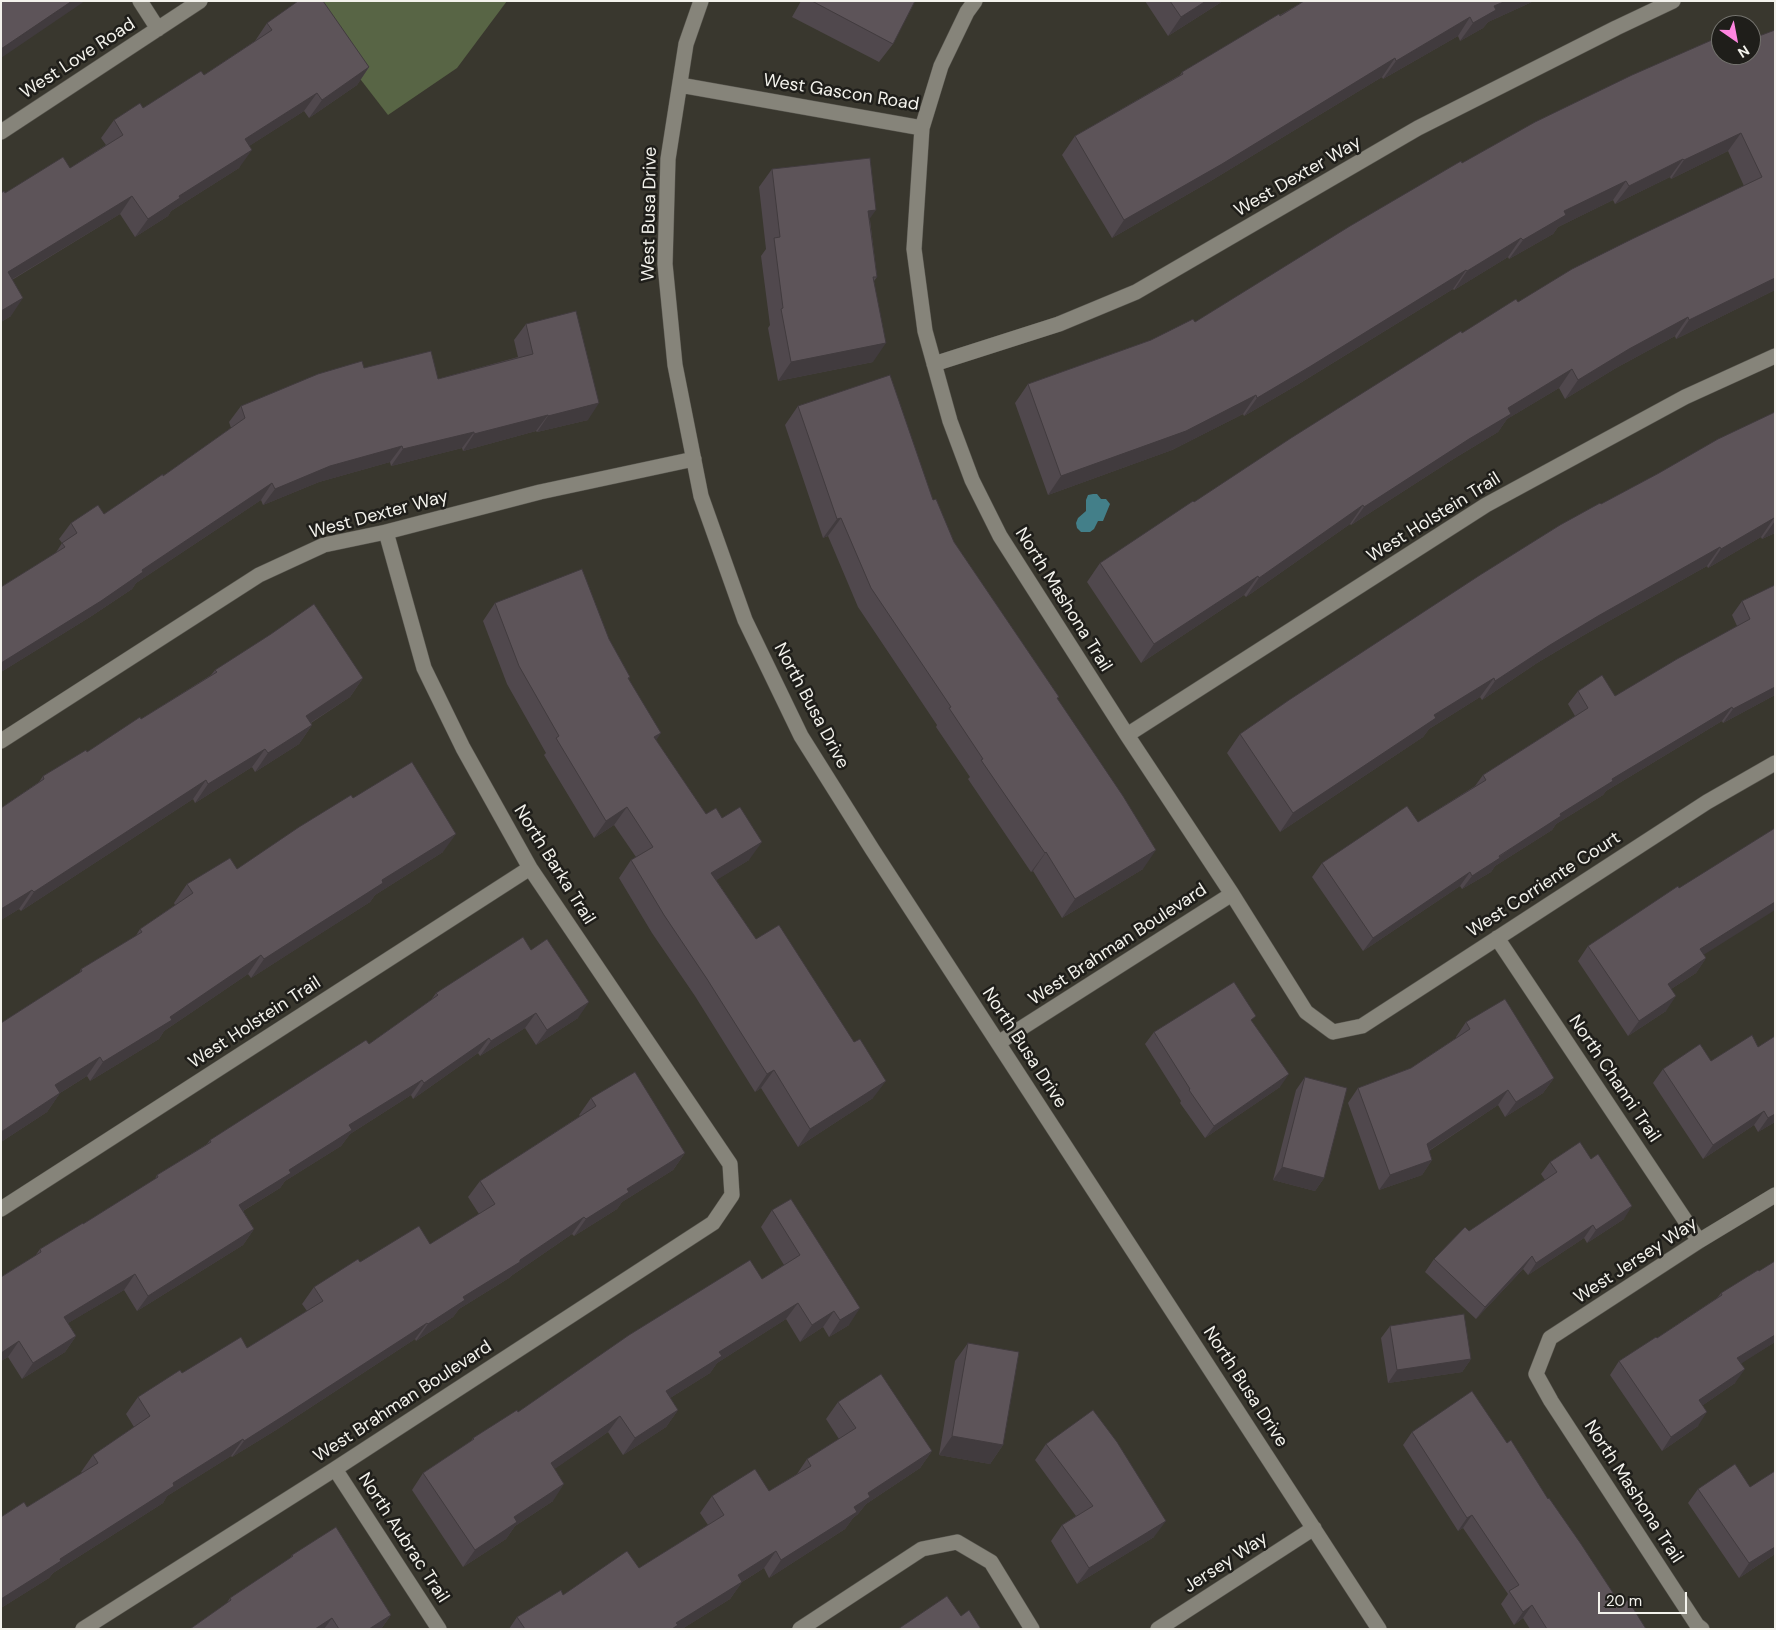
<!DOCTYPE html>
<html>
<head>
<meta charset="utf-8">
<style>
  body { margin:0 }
  #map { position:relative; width:1776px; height:1630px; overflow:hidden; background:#39372e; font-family:"DM Sans",sans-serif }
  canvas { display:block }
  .frame { position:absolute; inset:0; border:2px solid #f3f2ec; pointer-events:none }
  .north { position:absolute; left:1711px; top:15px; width:50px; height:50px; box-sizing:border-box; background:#1f1e1a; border:1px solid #74736e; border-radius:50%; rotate:147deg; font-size:14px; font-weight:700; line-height:20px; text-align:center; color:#f3f2ec }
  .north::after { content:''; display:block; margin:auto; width:18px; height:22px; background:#fe85e0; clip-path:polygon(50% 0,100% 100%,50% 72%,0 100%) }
  .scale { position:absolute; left:1598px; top:1592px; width:89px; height:22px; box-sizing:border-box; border:2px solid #f3f2ec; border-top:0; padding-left:6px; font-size:15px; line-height:18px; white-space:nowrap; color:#f3f2ec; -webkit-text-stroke:4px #1f1e1a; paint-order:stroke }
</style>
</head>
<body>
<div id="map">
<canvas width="1776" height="1630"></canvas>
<div class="frame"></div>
<div class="north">N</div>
<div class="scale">20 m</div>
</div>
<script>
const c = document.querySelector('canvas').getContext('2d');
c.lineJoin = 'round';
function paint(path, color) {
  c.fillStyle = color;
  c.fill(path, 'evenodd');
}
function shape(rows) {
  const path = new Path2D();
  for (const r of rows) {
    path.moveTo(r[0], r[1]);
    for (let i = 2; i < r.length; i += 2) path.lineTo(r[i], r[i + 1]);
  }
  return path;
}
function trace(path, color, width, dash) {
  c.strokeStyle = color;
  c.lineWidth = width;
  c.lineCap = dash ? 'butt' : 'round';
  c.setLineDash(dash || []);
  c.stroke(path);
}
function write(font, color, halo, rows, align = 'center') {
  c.font = font + ' "DM Sans",sans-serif';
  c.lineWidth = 5;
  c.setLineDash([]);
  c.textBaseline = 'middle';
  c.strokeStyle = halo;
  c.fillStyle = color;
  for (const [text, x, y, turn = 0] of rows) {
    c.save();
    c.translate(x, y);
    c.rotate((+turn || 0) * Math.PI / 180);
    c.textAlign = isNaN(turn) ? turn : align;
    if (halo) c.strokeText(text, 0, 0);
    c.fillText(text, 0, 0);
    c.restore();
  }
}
paint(shape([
  [300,1,507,1,457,68,388,115]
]), '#586545');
paint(shape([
  [1093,494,1097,494,1101,499,1106,499,1110,504,1103,521,1098,521,1094,529,1090,532,1081,532,1077,528,1076,523,1078,518,1086,511,1086,500,1088,495]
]), '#437f89');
const minor = shape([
  [140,1,158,29],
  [701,1,686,44,668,159,665,264,675,365,701,496,745,620,801,736,872,849,1379,1629],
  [975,1,967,12,941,66,922,128,914,249,925,331,950,421,972,480,1000,536,1127,735,1232,894,1306,1012,1333,1032,1362,1026,1707,802,1775,763],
  [680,85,922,128],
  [1,132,200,1],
  [934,364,1059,324,1136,292,1418,128,1616,28,1673,1],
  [1127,735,1486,505,1685,397,1775,356],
  [1,741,259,575,324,545,386,532,540,492,694,459],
  [1497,938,1699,1241],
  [998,1043,1232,894],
  [1,1209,530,868],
  [335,1469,439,1629],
  [83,1629,335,1469,713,1223,732,1195,730,1164,530,868,463,748,424,668,386,532],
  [800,1629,922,1549,957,1542,991,1562,1032,1629],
  [1158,1629,1314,1528],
  [1702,1629,1697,1625,1551,1401,1536,1374,1550,1338,1699,1241,1775,1195]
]);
trace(minor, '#57554e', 16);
trace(minor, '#86847a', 15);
paint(shape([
  [801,1,915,1,893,44,879,62,792,17],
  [1145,1,1223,1,1168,36],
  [1304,1,1534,1,1488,22,1483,28,1460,41,1458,36,1383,79,1382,77,1209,182,1112,238,1062,155,1075,136,1180,75,1182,72],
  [267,23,369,67,357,85,309,118,304,111,249,146,239,168,171,211,168,216,135,237,120,214,12,280,11,316,1,322,1,193,5,193,70,168,106,145,101,138,114,120,143,108,204,75,255,41],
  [1775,30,1775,290,1676,339,1675,336,1616,368,1565,399,1559,388,1507,419,1498,432,1455,458,1351,525,1350,524,1246,597,1244,595,1141,663,1087,582,1100,563,1462,333,1518,302,1744,186,1728,151,1671,179,1670,177,1615,204,1613,200,1558,227,1553,234,1509,259,1508,257,1454,290,1453,289,1297,385,1244,416,1243,414,1172,450,1048,495,1015,403,1028,384,1151,340,1195,322,1462,163,1721,55],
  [772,169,870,220,877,277,874,281,873,362,778,381,768,328,770,325,761,256,766,249,759,187],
  [526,324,588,420,537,432,536,431,463,451,462,448,391,466,390,462,319,482,263,505,261,500,136,583,132,589,90,617,1,672,1,587,55,554,62,543,59,539,71,523,104,514,163,476,231,428,229,422,241,406,364,368,438,379,518,357,514,340],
  [798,406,933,500,954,542,1059,697,1057,699,1143,869,1062,918,1033,871,1031,872,968,779,970,777,936,727,937,725,858,607,828,536,823,538,785,425],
  [1775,412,1775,533,1762,539,1761,537,1708,568,1707,566,1584,635,1537,663,1482,700,1480,697,1429,729,1423,737,1280,832,1227,753,1240,734,1601,504],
  [1775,585,1775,695,1723,723,1722,721,1606,791,1603,795,1556,824,1552,830,1495,866,1491,872,1462,889,1460,886,1363,951,1312,877,1322,863,1418,822,1475,786,1483,775,1575,716,1568,704,1578,691,1615,696,1737,626,1732,615,1742,601],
  [495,603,609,639,630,677,629,679,656,740,706,814,749,860,716,880,756,939,873,1098,798,1147,761,1088,755,1092,695,996,652,933,619,878,631,860,636,857,614,825,594,838,544,755,546,753,507,684,483,621],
  [215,670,363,678,350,697,311,723,312,725,299,744,255,772,252,767,195,803,193,799,21,911,19,909,1,920,1,808,39,782,43,776,87,752,141,719,211,675],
  [353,798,443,852,375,895,370,902,293,951,251,978,248,974,164,1031,159,1039,90,1081,87,1076,60,1093,47,1112,1,1142,1,1023,79,973,81,969,135,937,140,929,175,905,174,903,187,884,237,869],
  [1679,888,1704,955,1706,958,1696,973,1671,989,1666,1011,1628,1036,1578,961,1588,946],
  [436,993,578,1018,536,1045,525,1028,480,1056,478,1053,413,1099,411,1095,350,1134,341,1146,285,1181,280,1188,243,1211,254,1229,243,1245,137,1311,124,1290,68,1323,76,1336,65,1352,22,1379,8,1357,1,1361,1,1277,35,1256,40,1249,83,1224,155,1179,157,1175,207,1144,210,1140,369,1044,431,1000],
  [1252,1022,1280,1087,1205,1138,1180,1103,1181,1101,1145,1044,1154,1032],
  [1466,1022,1554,1078,1543,1093,1505,1117,1498,1105,1429,1151,1432,1160,1422,1175,1379,1190,1348,1103,1358,1088,1411,1068,1456,1038,1456,1037],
  [1711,1061,1775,1122,1758,1132,1754,1125,1703,1159,1653,1083,1663,1069],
  [1305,1077,1324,1178,1315,1191,1273,1180,1296,1090],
  [591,1098,685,1153,673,1170,622,1202,617,1209,574,1236,572,1234,511,1276,509,1278,459,1309,453,1317,416,1341,415,1339,276,1430,232,1457,231,1456,167,1496,163,1503,53,1573,49,1578,1,1608,1,1517,27,1507,82,1473,81,1472,93,1455,134,1427,126,1414,138,1397,182,1373,247,1348,307,1311,302,1304,314,1287,360,1262,430,1244,479,1214,468,1197,480,1181,580,1116,579,1115],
  [1550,1162,1624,1219,1587,1243,1584,1238,1528,1275,1523,1269,1476,1319,1425,1272,1434,1259,1545,1180,1541,1174],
  [772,1210,849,1325,829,1337,823,1327,800,1342,786,1319,717,1363,710,1373,670,1398,678,1410,666,1427,623,1455,608,1432,554,1469,553,1501,515,1526,506,1539,463,1567,412,1490,423,1473,471,1441,473,1438,518,1412,762,1279,784,1265,761,1227],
  [1721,1293,1775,1342,1741,1363,1735,1383,1703,1405,1698,1426,1662,1451,1610,1375,1619,1361,1657,1338,1717,1298],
  [1390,1326,1471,1359,1462,1372,1388,1383,1381,1338],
  [968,1343,1003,1445,990,1464,939,1455,955,1361],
  [838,1402,932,1451,920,1468,866,1504,858,1514,853,1518,845,1529,769,1578,764,1568,742,1582,730,1599,682,1629,509,1629,517,1617,563,1595,639,1568,708,1525,700,1513,712,1496,769,1491,797,1474,807,1459,839,1439,826,1419],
  [1412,1432,1507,1443,1548,1499,1621,1605,1646,1629,1530,1629,1523,1618,1514,1625,1501,1604,1508,1594,1463,1528,1458,1531,1403,1445],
  [1046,1444,1154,1537,1077,1584,1051,1541,1062,1525,1076,1516,1035,1460],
  [1698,1489,1775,1554,1739,1578,1688,1503],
  [292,1555,391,1615,381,1629,190,1629,226,1604,230,1598,289,1560]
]), '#50484d');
paint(shape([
  [72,1,84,1,82,3,1,58,1,49],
  [1206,1,1223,1,1168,36,1181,17],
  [1506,1,1534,1,1488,22,1483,28,1460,41,1473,23,1494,6],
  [1470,17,1458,36,1383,79,1396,61],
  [1395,58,1382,77,1209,182,1112,238,1124,220],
  [369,67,357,85,309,118,322,100],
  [317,93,304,111,232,157,245,139],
  [1741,133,1728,151,1671,179,1684,160],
  [252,150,239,168,171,211,168,216,135,237,148,219,179,196],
  [1683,159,1670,177,1615,204,1629,186],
  [1626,181,1613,200,1558,227,1553,234,1509,259,1523,240,1564,211],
  [132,196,120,214,1,286,8,272],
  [876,210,863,228,868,211],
  [1521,238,1508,257,1454,290,1467,271],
  [1466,270,1453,289,1297,385,1244,416,1257,398],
  [1775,278,1775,290,1676,339,1689,320],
  [23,298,11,316,1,322,1,311],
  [1688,317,1675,336,1616,368,1565,399,1578,380,1629,349],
  [886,343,873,362,778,381,791,362],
  [1572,369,1559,388,1507,419,1498,432,1455,458,1351,525,1364,507,1508,408],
  [1256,395,1243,414,1172,450,1048,495,1061,476],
  [599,403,588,420,537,432,548,416],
  [548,415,536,431,463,451,474,434],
  [474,432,462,448,391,466,403,449],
  [402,446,390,462,319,482,263,505,275,489,330,466],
  [272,483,261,500,136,583,132,589,90,617,1,672,1,663,142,570],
  [1363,505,1350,524,1246,597,1259,578],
  [841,518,828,536,823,538,837,519],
  [1774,518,1761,537,1708,568,1721,549],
  [1775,521,1775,533,1762,539],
  [1720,547,1707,566,1584,635,1537,663,1482,700,1495,681,1550,645,1598,616],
  [1258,576,1244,595,1141,663,1154,644],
  [363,678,350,697,293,734,306,716],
  [1494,678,1480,697,1429,729,1423,737,1280,832,1293,813,1434,715],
  [1775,687,1775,695,1723,723,1733,709],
  [1732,707,1722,721,1606,791,1603,795,1556,824,1552,830,1495,866,1491,872,1462,889,1472,876,1560,814,1612,779],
  [312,725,299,744,255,772,268,753],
  [661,733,649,751,654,737],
  [265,749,252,767,195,803,208,784],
  [206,780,193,799,21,911,34,892],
  [627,807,614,825,594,838,606,821],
  [456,834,443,852,375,895,370,902,251,978,264,959,382,880],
  [762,842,749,860,699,891,711,873],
  [1156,850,1143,869,1062,918,1075,899],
  [1046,852,1033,871,1031,872,1045,853],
  [1470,872,1460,886,1363,951,1373,938],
  [32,890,19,909,1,920,1,909],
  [1775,902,1775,910,1689,964,1700,949],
  [261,955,248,974,164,1031,159,1039,90,1081,103,1062],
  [1706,958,1696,973,1657,998,1668,984],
  [1676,996,1666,1011,1628,1036,1639,1021],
  [589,1002,578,1018,536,1045,547,1030],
  [536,1013,525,1028,480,1056,491,1041],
  [489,1038,478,1053,413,1099,424,1083],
  [100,1057,87,1076,42,1104,55,1085],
  [774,1070,761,1088,755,1092,767,1074],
  [1289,1074,1280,1087,1205,1138,1214,1126],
  [1554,1078,1543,1093,1505,1117,1516,1102],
  [422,1080,411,1095,350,1134,341,1146,285,1181,280,1188,228,1220,239,1205,349,1125],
  [886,1081,873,1098,798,1147,810,1129],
  [1508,1090,1498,1105,1416,1159,1427,1144],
  [60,1093,47,1112,1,1142,1,1132],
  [1764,1111,1754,1125,1703,1159,1713,1145],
  [1775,1114,1775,1122,1758,1132,1768,1118],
  [685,1153,673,1170,622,1202,617,1209,574,1236,586,1219,627,1189],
  [1432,1160,1422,1175,1379,1190,1390,1175],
  [1282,1167,1324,1178,1315,1191,1273,1180],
  [1632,1206,1624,1219,1587,1243,1596,1230],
  [584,1217,572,1234,511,1276,509,1278,459,1309,453,1317,416,1341,428,1324,463,1297,520,1260],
  [1593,1225,1584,1238,1528,1275,1536,1263],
  [254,1229,243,1245,137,1311,148,1296],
  [1532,1256,1523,1269,1476,1319,1485,1307],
  [135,1274,124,1290,53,1332,64,1317],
  [798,1303,786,1319,717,1363,710,1373,654,1408,666,1391,719,1352],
  [860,1308,849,1325,829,1337,840,1320],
  [834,1311,823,1327,800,1342,812,1325],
  [427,1323,415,1339,276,1430,232,1457,244,1441],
  [1775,1335,1775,1342,1728,1372,1737,1358],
  [76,1336,65,1352,22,1379,33,1363],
  [19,1341,8,1357,1,1361,1,1353],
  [1471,1359,1462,1372,1388,1383,1397,1370],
  [1745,1369,1735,1383,1690,1414,1699,1400],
  [678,1410,666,1427,623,1455,635,1438],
  [1707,1412,1698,1426,1662,1451,1671,1437],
  [620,1416,608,1432,539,1480,551,1463],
  [952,1436,1003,1445,990,1464,939,1455],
  [243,1439,231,1456,167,1496,163,1503,53,1573,49,1578,1,1608,1,1599,173,1483],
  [932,1451,920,1468,866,1504,858,1514,853,1518,845,1529,769,1578,781,1560,854,1507,868,1493],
  [564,1484,553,1501,515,1526,506,1539,463,1567,475,1550,514,1517],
  [1472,1515,1463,1528,1458,1531,1467,1518],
  [1166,1521,1154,1537,1077,1584,1089,1568],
  [1775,1547,1775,1554,1739,1578,1749,1563],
  [776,1551,764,1568,726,1592,738,1575],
  [742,1582,730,1599,682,1629,672,1629,676,1623],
  [1532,1605,1523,1618,1514,1625,1523,1612],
  [391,1615,381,1629,369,1629],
  [332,1618,324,1629,315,1629]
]), '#413b3e');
const building = shape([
  [1,1,72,1,1,49,1,1],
  [298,1,323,1,369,67,322,100,317,93,245,139,252,150,179,196,180,198,148,219,132,196,8,272,23,298,1,311,1,193,4,191,5,193,63,157,70,168,123,135,114,120,140,103,143,108,201,71,204,75,272,30,267,23,298,1],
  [812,1,915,1,893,44,812,1],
  [1170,1,1206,1,1181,17,1170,1],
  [1304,1,1506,1,1494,6,1496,10,1473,23,1470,17,1396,61,1395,58,1222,164,1124,220,1075,136,1183,74,1182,72,1279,14,1280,16,1304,1],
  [1775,30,1775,278,1689,320,1688,317,1629,349,1578,380,1572,369,1508,408,1511,414,1469,439,1364,507,1363,505,1259,578,1258,576,1154,644,1100,563,1193,501,1194,502,1291,438,1461,331,1462,333,1516,299,1518,302,1572,269,1632,239,1762,177,1741,133,1684,160,1683,159,1629,186,1626,181,1564,211,1566,215,1523,240,1521,238,1467,271,1466,270,1311,366,1257,398,1256,395,1186,431,1061,476,1028,384,1151,340,1193,319,1195,322,1350,226,1461,161,1462,163,1535,122,1632,75,1721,36,1721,55,1751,55,1751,39,1775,30],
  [870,158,876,210,868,211,877,277,873,277,886,343,791,362,781,309,783,308,774,238,780,237,772,169,870,158],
  [576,311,599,403,548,416,548,415,474,434,474,432,403,449,402,446,330,466,275,489,272,483,142,570,143,572,101,601,1,663,1,587,65,547,62,543,77,533,71,523,98,505,104,514,163,474,163,476,245,418,241,406,318,374,362,361,364,368,431,351,438,379,533,354,526,324,576,311],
  [890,375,933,500,936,499,954,542,1059,697,1057,698,1123,796,1156,850,1075,899,1046,852,1045,853,981,760,983,759,949,708,951,707,871,588,841,518,837,519,798,406,890,375],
  [1775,412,1775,519,1774,518,1721,549,1720,547,1598,616,1550,645,1495,681,1494,678,1434,715,1436,718,1293,813,1240,734,1289,700,1480,575,1560,525,1600,503,1601,504,1659,473,1718,439,1775,412],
  [582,569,609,639,630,677,628,678,661,733,654,737,706,814,716,808,722,818,740,807,762,842,711,873,756,939,779,925,854,1042,860,1039,886,1081,810,1129,774,1070,767,1074,707,979,664,915,631,860,653,847,627,807,606,821,556,738,559,736,519,666,495,603,582,569],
  [1775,585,1775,687,1733,709,1732,707,1612,779,1613,781,1560,814,1561,816,1499,856,1500,858,1472,876,1470,872,1373,938,1322,863,1407,806,1418,822,1486,780,1483,775,1588,708,1578,691,1602,675,1615,696,1677,659,1750,619,1742,601,1775,585],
  [314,604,363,678,306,716,312,725,268,753,265,749,208,784,206,780,34,892,32,890,1,909,1,808,44,779,43,776,86,750,87,752,140,717,141,719,217,672,215,670,271,634,314,604],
  [412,762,456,834,382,880,383,883,306,932,264,959,261,955,170,1017,172,1020,103,1062,100,1057,55,1085,60,1093,1,1132,1,1023,82,971,81,969,142,932,140,929,193,893,187,884,230,858,237,869,299,827,351,795,353,798,412,762],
  [1775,828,1775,902,1700,949,1706,958,1668,984,1676,996,1639,1021,1588,946,1678,886,1679,888,1775,828],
  [523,937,531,950,547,939,589,1002,547,1030,536,1013,491,1041,489,1038,424,1083,422,1080,349,1125,352,1130,289,1170,291,1173,239,1205,254,1229,148,1296,135,1274,64,1317,76,1336,33,1363,19,1341,1,1353,1,1277,41,1252,40,1249,83,1223,83,1224,158,1177,157,1175,211,1142,210,1140,366,1040,369,1044,438,995,436,993,523,937],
  [1234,982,1256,1016,1251,1020,1289,1074,1214,1126,1189,1090,1190,1089,1154,1032,1234,982],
  [1505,999,1554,1078,1516,1102,1508,1090,1427,1144,1432,1160,1390,1175,1358,1088,1411,1068,1470,1029,1466,1022,1505,999],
  [1752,1035,1758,1047,1775,1036,1775,1114,1768,1118,1764,1111,1713,1145,1663,1069,1700,1044,1711,1061,1752,1035],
  [635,1072,685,1153,627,1189,629,1192,586,1219,584,1217,520,1260,520,1262,463,1297,465,1300,428,1324,427,1323,288,1413,244,1441,243,1439,173,1483,174,1486,60,1559,61,1561,1,1599,1,1517,24,1502,27,1507,98,1463,93,1455,150,1416,138,1397,180,1370,182,1373,241,1337,247,1348,323,1301,314,1287,358,1259,360,1262,419,1226,430,1244,495,1204,480,1181,596,1106,591,1098,635,1072],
  [1305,1077,1347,1088,1324,1178,1282,1167,1305,1077],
  [1580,1142,1591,1159,1598,1154,1632,1206,1596,1230,1593,1225,1536,1263,1532,1256,1485,1307,1434,1259,1465,1227,1469,1231,1557,1172,1550,1162,1580,1142],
  [791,1199,860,1308,840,1320,834,1311,812,1325,798,1303,719,1352,722,1356,666,1391,678,1410,635,1438,620,1416,551,1463,564,1484,514,1517,517,1522,475,1550,423,1473,474,1439,473,1438,517,1410,518,1412,629,1335,750,1260,762,1279,800,1255,772,1210,791,1199],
  [1775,1261,1775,1335,1737,1358,1745,1369,1699,1400,1707,1412,1671,1437,1619,1361,1656,1337,1657,1338,1722,1295,1721,1293,1758,1270,1759,1271,1775,1261],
  [1464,1314,1471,1359,1397,1370,1390,1326,1464,1314],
  [968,1343,1019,1352,1003,1445,952,1436,968,1343],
  [881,1374,932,1451,868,1493,870,1497,854,1507,857,1512,781,1560,776,1551,738,1575,742,1582,676,1623,678,1625,672,1629,525,1629,517,1617,561,1590,563,1595,627,1551,639,1568,724,1515,712,1496,755,1469,769,1491,811,1466,807,1459,856,1428,838,1402,881,1374],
  [1472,1391,1507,1443,1511,1440,1548,1499,1549,1498,1581,1544,1621,1605,1628,1600,1646,1629,1547,1629,1532,1605,1523,1612,1509,1591,1519,1585,1472,1515,1467,1518,1412,1432,1472,1391],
  [1093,1410,1117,1442,1166,1521,1089,1568,1062,1525,1093,1506,1046,1444,1093,1410],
  [1735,1464,1750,1487,1775,1471,1775,1547,1749,1563,1698,1489,1735,1464],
  [336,1527,391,1615,369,1629,339,1629,332,1618,315,1629,190,1629,231,1600,230,1598,293,1556,292,1555,336,1527],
  [947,1596,961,1616,969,1610,981,1629,898,1629,947,1596]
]);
paint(building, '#5d5459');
trace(building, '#413b3e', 1);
write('18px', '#f3f2ec', '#1f1e1a', [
  ["West Love Road",78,59,-33],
  ["West Gascon Road",841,93,9],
  ["West Dexter Way",1298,177,-30],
  ["West Busa Drive",650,214,-89],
  ["West Dexter Way",379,515,-15],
  ["West Holstein Trail",1434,518,-32],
  ["North Mashona Trail",1063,600,58],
  ["North Busa Drive",811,706,62],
  ["North Barka Trail",554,865,58],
  ["West Corriente Court",1544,885,-33],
  ["West Brahman Boulevard",1118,945,-33],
  ["West Holstein Trail",255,1023,-33],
  ["North Busa Drive",1024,1048,57],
  ["North Channi Trail",1614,1079,56],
  ["West Jersey Way",1636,1261,-33],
  ["North Busa Drive",1245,1387,57],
  ["West Brahman Boulevard",403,1402,-33],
  ["North Mashona Trail",1633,1492,57],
  ["North Aubrac Trail",403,1538,57],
  ["Jersey Way",1226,1563,-33]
]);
</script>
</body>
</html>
